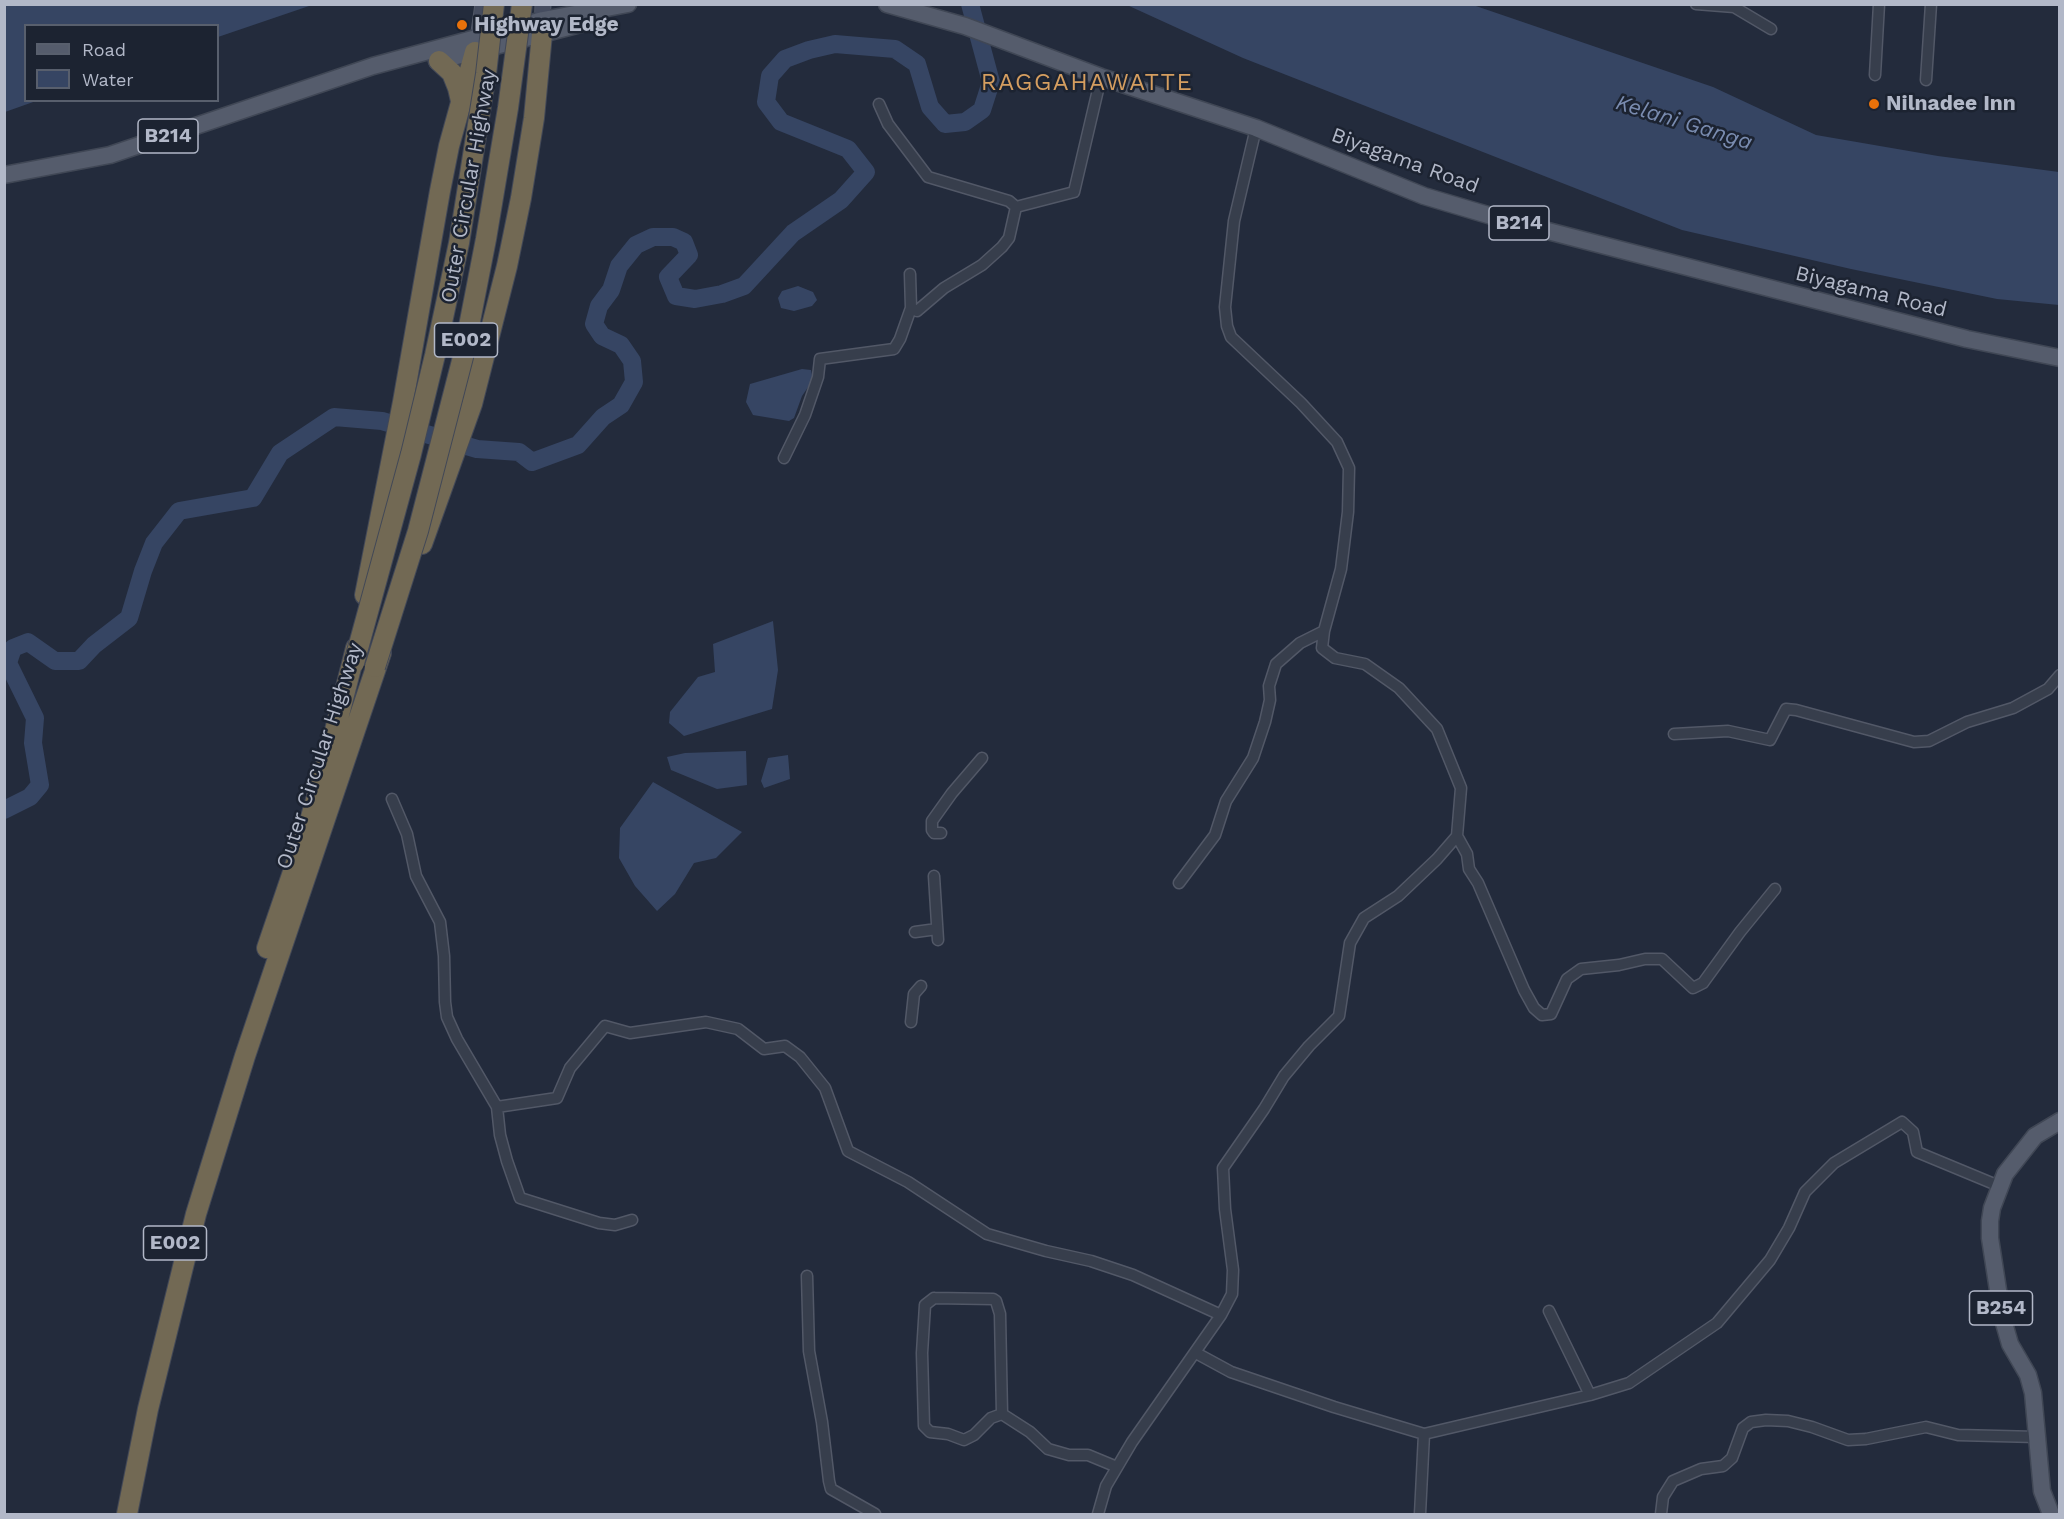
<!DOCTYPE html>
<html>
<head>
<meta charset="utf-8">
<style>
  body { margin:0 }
  #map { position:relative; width:2064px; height:1519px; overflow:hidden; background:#232b3c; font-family:"Work Sans",sans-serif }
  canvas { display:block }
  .frame { position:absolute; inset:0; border:6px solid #b2b8c8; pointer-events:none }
  .legend { position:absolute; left:24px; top:24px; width:195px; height:78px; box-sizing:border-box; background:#1c2331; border:2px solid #585f6d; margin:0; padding:8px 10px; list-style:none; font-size:18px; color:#b2b8c8 }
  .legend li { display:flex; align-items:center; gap:12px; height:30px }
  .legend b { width:30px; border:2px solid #585f6d }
</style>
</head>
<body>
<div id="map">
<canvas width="2064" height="1519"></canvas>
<div class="frame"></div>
<ul class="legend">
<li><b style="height:8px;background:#555c6c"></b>Road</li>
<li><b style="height:16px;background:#364563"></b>Water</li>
</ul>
</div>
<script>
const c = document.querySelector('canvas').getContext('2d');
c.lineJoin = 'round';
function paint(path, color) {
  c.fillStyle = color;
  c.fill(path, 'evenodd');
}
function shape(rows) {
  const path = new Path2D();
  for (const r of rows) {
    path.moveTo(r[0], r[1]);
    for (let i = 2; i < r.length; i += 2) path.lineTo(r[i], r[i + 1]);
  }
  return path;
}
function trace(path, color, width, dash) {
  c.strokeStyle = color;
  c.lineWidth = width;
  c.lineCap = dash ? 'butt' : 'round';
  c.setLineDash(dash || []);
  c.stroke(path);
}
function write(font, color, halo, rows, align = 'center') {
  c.font = font + ' "Work Sans",sans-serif';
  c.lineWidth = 5;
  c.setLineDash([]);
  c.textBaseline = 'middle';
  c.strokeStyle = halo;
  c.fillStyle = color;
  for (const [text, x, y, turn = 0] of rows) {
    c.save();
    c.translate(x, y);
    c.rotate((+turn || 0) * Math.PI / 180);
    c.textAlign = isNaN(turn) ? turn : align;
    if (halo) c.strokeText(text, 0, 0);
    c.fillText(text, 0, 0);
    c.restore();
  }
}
paint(shape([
  [4,5,5,4,312,5,218,37,218,26,26,26,26,100,36,101,5,112],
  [1127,5,1473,5,1713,87,1816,135,1938,156,2059,172,2059,305,1997,299,1851,269,1682,230,1243,58],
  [798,286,813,292,817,300,812,306,794,311,781,308,778,298,782,291],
  [802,369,811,370,813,380,802,396,794,418,789,421,753,415,746,402,750,384],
  [773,621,778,670,772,709,684,736,669,723,670,712,698,677,715,672,713,644],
  [746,751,747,785,717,789,671,770,667,757,685,753],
  [788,755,790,779,764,788,761,781,768,758],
  [653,782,742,832,716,858,694,863,675,894,657,911,635,886,619,858,620,828]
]), '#364563');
trace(shape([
  [4,810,30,797,40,785,33,743,35,718,8,663,13,648,28,642,55,661,79,661,94,645,129,618,143,571,154,543,179,511,253,498,280,453,334,417,382,421,477,449,519,452,532,462,578,445,603,417,621,405,634,382,632,361,621,345,602,336,594,324,599,306,611,290,619,266,636,245,653,237,673,237,684,242,689,255,668,277,676,296,695,299,722,294,744,286,793,233,841,200,866,172,848,149,781,122,766,102,770,76,785,59,809,50,835,44,895,49,917,64,930,107,945,124,965,122,982,110,991,82,970,4]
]), '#364563', 18);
const street = shape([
  [1696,4,1734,7,1771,29],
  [1875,75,1879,4],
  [1926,80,1931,4],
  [879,104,888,124,928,177,1009,201,1016,207],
  [1016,207,1074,192,1101,77],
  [910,274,911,308,917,311,944,288,982,265,1002,247,1009,238,1016,207],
  [784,458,805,415,818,377,820,359,894,349,900,339,911,308],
  [1674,734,1728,731,1770,740,1786,709,1796,710,1914,742,1929,741,1967,722,2013,708,2048,689,2060,675],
  [392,799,407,834,416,876,440,922,444,956,445,1002,447,1017,457,1039,497,1107,557,1098,570,1068,605,1026,630,1033,706,1022,738,1029,764,1049,785,1046,800,1057,825,1088,848,1151,908,1182,987,1234,1046,1251,1091,1261,1133,1275,1221,1315],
  [941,833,934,833,932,830,932,821,952,793,982,758],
  [1457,836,1467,854,1469,869,1478,883,1524,990,1534,1008,1542,1015,1551,1014,1567,979,1581,969,1619,965,1645,959,1662,959,1693,988,1703,983,1740,932,1775,889],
  [934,876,938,940],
  [1179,883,1215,835,1226,801,1253,758,1265,722,1270,700,1269,686,1276,664,1300,643,1324,631],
  [915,932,937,929],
  [911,1022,914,994,921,986],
  [497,1107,500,1135,507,1161,520,1198,599,1223,615,1225,632,1220],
  [807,1276,809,1351,822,1422,829,1481,831,1489,875,1514],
  [934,1298,993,1299,996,1301,1000,1314,1002,1414,991,1418,974,1435,964,1440,948,1434,930,1432,924,1426,922,1353,925,1305,934,1298],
  [1549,1311,1590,1395],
  [1196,1353,1231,1372,1334,1407,1424,1434,1590,1395,1629,1383,1717,1323,1770,1260,1789,1228,1805,1192,1834,1163,1902,1122,1913,1132,1917,1152,1999,1186],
  [1002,1414,1030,1432,1048,1449,1069,1455,1088,1455,1117,1467],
  [1098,1514,1106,1486,1132,1442,1221,1315,1232,1294,1233,1270,1225,1209,1223,1168,1264,1109,1284,1076,1309,1046,1339,1016,1350,943,1364,918,1398,896,1437,859,1457,836,1461,788,1437,729,1399,688,1365,664,1335,658,1322,648,1324,631,1341,569,1348,512,1349,468,1337,442,1301,403,1231,337,1227,326,1225,307,1234,221,1256,128],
  [1420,1514,1424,1434],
  [1661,1514,1663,1497,1673,1481,1701,1469,1723,1466,1732,1458,1743,1428,1751,1422,1766,1420,1788,1421,1812,1427,1848,1440,1866,1439,1926,1427,1958,1435,2037,1437]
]);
const secondary = shape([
  [542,31,543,4],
  [477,46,483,4]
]);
const primary = shape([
  [887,4,965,26,1101,77,1256,128,1424,196,1505,220,1967,339,2060,358],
  [437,61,592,21],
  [4,175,110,155,373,66,543,20,628,4],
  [2051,1514,2042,1491,2033,1393,2028,1375,2010,1344,2002,1316,1990,1238,1990,1221,1992,1208,2005,1174,2035,1136,2060,1121]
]);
const highway = shape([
  [439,61,452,73,458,88,461,101],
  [422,544,472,404,507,266,521,198,534,118,542,34],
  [365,595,403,402,440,191,449,146,475,52],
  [267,948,307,831,328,758,356,648],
  [127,1514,148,1409,196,1214,245,1056,381,653]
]);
trace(street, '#525867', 13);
trace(secondary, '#525867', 17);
trace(primary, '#404755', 19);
trace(highway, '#424857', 22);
trace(street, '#373e4c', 10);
trace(secondary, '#454c5f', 15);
trace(primary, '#555c6c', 16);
trace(highway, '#726954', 20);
const highwayBridge = shape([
  [354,663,411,454,435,355,459,243,486,74,494,4],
  [375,667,418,531,463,357,486,239,508,108,522,4]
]);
trace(highwayBridge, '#424857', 22, []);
trace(highwayBridge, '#726954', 20);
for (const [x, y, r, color] of [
  [462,25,6,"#e8710a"],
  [1874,104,6,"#e8710a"]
]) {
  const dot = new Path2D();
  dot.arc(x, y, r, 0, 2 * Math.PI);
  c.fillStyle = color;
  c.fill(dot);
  trace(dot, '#1c2331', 2);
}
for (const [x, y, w] of [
  [168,136,60],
  [1519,223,60],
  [466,340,63],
  [175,1243,63],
  [2001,1308,63]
]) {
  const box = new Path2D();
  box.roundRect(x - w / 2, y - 17, w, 34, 4.5);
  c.fillStyle = '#1c2331';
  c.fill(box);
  trace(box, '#b2b8c8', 1.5);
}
write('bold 20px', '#b2b8c8', null, [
  ["B214",168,136],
  ["B214",1519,223],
  ["E002",466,340],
  ["E002",175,1243],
  ["B254",2001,1308]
]);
write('bold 21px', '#b2b8c8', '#1c2331', [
  ["Highway Edge",474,25],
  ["Nilnadee Inn",1886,104]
], 'left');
write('21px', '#b2b8c8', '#1c2331', [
  ["Biyagama Road",1405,161,20],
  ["Outer Circular Highway",469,186,-80],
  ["Biyagama Road",1871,292,14],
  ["Outer Circular Highway",320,756,-72]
]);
write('italic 22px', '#7a8cb0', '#1c2331', [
  ["Kelani Ganga",1684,123,17]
]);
c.letterSpacing = '1.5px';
write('24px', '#d59e60', '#1c2331', [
  ["RAGGAHAWATTE",1087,83]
]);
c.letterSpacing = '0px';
</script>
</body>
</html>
